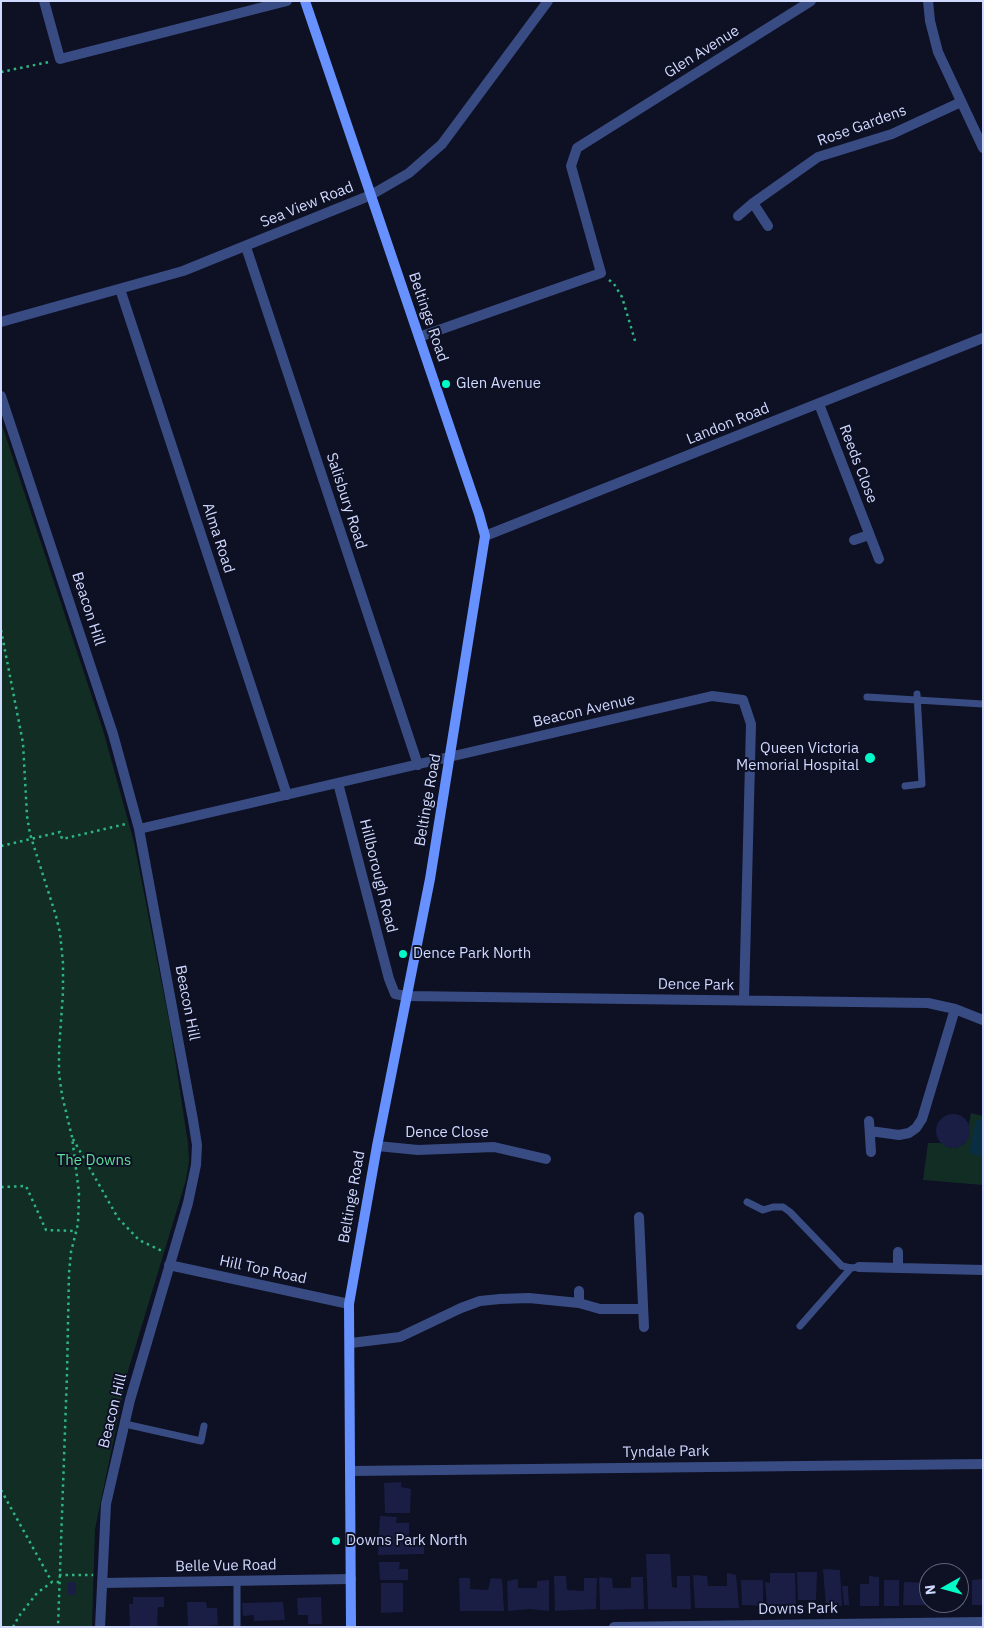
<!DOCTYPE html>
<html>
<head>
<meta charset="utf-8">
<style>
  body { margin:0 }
  #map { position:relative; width:984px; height:1628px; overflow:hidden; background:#0e1023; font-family:"IBM Plex Sans",sans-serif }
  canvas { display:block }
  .frame { position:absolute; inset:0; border:2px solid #d0d9ff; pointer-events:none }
  .north { position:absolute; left:919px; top:1563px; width:50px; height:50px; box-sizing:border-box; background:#0e1023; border:1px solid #5c607b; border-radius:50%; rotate:263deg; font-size:14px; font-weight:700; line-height:20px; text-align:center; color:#d0d9ff }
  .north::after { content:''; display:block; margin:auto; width:18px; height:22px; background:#00fbc8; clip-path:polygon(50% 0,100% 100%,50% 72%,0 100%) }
</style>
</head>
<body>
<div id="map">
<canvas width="984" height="1628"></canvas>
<div class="frame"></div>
<div class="north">N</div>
</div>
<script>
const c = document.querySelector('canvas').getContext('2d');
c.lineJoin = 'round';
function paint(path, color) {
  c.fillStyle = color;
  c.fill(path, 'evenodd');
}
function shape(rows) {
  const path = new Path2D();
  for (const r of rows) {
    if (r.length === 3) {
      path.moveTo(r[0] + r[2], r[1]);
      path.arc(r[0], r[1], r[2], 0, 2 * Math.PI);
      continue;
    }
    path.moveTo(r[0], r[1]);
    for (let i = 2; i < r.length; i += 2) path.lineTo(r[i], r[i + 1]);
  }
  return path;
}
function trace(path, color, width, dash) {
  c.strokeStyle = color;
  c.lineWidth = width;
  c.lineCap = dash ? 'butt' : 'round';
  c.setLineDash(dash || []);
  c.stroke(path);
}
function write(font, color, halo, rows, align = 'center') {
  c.font = font + ' "IBM Plex Sans",sans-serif';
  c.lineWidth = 4;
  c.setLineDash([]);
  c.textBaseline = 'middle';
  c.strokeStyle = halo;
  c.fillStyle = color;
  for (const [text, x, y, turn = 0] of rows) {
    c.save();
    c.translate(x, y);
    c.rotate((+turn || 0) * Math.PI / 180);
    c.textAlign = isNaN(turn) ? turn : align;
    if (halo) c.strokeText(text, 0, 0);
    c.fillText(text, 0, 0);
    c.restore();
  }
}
paint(shape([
  [1,422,103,730,134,842,170,1026,188,1143,189,1161,186,1180,128,1371,95,1529,92,1627,1,1627],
  [971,1113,983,1116,983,1185,923,1180,928,1143,941,1143,948,1147,956,1148,964,1144,969,1137,969,1124]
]), '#112d24');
paint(shape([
  [976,1120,983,1121,983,1157,969,1153]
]), '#092e41');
paint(shape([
  [953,1131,17],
  [401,1482,401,1487,411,1489,410,1513,385,1513,384,1483],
  [380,1516,397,1517,396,1523,409,1523,409,1538,424,1538,424,1554,378,1555],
  [646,1554,670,1554,672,1587,677,1588,677,1576,690,1576,691,1609,648,1609],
  [379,1562,400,1562,399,1569,408,1569,408,1580,380,1580],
  [823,1569,840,1570,842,1606,826,1606],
  [797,1572,817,1572,816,1600,798,1600],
  [727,1573,736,1575,739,1608,695,1608,693,1575,707,1576,708,1586,727,1586],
  [770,1573,795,1573,796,1607,767,1608,765,1582,770,1583],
  [554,1576,566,1576,567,1590,584,1591,584,1578,597,1578,596,1609,555,1611],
  [869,1576,879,1577,879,1606,860,1606,860,1584,869,1584],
  [599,1577,612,1578,613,1588,631,1588,631,1577,643,1577,644,1609,600,1610],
  [459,1578,470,1578,470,1589,488,1590,491,1578,502,1579,504,1611,460,1611],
  [518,1579,518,1588,537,1588,537,1581,549,1580,549,1611,529,1609,508,1611,507,1581],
  [983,1579,983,1605,972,1605,972,1580],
  [741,1580,763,1580,763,1606,742,1605],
  [884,1580,899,1580,899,1606,884,1606],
  [68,1582,76,1582,76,1595,68,1595],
  [904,1582,928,1583,929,1605,903,1605],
  [381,1583,403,1583,403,1612,381,1613],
  [959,1584,963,1584,964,1605,959,1605],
  [842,1586,848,1586,849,1605,844,1605],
  [133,1597,164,1597,164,1607,158,1607,157,1627,130,1627,129,1604,133,1604],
  [321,1597,322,1624,308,1624,308,1615,298,1615,297,1598],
  [187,1602,206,1602,207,1608,217,1608,218,1625,188,1627],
  [283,1602,285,1620,254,1621,254,1615,243,1616,242,1603]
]), '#1a1e44');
trace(shape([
  [1,72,49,62],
  [609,280,614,284,622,297,636,344],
  [1,630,23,743,27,816,30,834,56,916,60,933,63,963,63,992,59,1050,59,1074,62,1095,72,1137,79,1193,78,1224,71,1252,69,1273,67,1374,58,1627],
  [1,846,60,832,62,839,126,824],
  [73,1139,118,1218,139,1240,162,1251],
  [1,1187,26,1186,46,1230,76,1231],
  [1,1490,52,1582],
  [59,1575,93,1575],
  [13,1627,19,1616,37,1593,52,1582,59,1582]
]), '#2db684', 2.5, [2.5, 4]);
trace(shape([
  [867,697,983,704],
  [905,786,922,784,917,694],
  [747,1202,763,1210,773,1207,783,1207,790,1212,842,1266,851,1268,859,1267],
  [800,1326,851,1268],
  [125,1424,201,1441,204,1426],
  [237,1581,237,1627]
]), '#384c83', 7);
trace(shape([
  [44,1,60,59,287,1],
  [928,1,930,21,938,52,983,148],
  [753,203,768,226],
  [738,216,753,203,818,157,892,134,961,102],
  [246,247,418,765],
  [120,289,287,795],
  [1,322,183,271,371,195,409,173,442,144,548,1],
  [419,337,601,273,571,166,577,148,811,1],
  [1,396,113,734,139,829,193,1120,197,1145,196,1165,188,1203,130,1400,106,1504,100,1627],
  [819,404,879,559],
  [485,536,983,338],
  [854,540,869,535],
  [338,783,389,979,395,994,406,996,928,1003,955,1009,983,1020],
  [139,829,712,696,743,700,751,724,744,1000],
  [869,1121,871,1152],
  [870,1131,899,1135,909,1133,916,1128,922,1119,955,1009],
  [377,1146,418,1150,494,1147,546,1159],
  [639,1217,644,1327],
  [169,1265,349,1304],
  [859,1267,983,1270],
  [898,1268,898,1252],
  [579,1291,579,1303],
  [351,1343,400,1337,461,1308,480,1301,500,1299,529,1298,579,1303,600,1309,643,1309],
  [350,1471,983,1464],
  [102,1583,351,1579],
  [614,1627,983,1622]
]), '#384c83', 10);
trace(shape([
  [305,1,479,514,485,536,430,879,377,1146,349,1304,351,1627]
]), '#6791ff', 10);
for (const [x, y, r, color] of [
  [446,384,5,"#00fbc8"],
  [870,758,6,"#00fbc8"],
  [403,954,5,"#00fbc8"],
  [336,1541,5,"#00fbc8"]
]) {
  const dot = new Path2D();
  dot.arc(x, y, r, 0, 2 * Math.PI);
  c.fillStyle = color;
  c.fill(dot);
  trace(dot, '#0e1023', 2);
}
write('15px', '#d0d9ff', '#0e1023', [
  ["Glen Avenue",702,52,-32],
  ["Rose Gardens",862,126,-20],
  ["Sea View Road",307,205,-22],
  ["Beltinge Road",428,317,71],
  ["Landon Road",728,424,-22],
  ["Reeds Close",858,464,69],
  ["Salisbury Road",346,501,72],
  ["Alma Road",218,538,72],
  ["Beacon Hill",88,609,72],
  ["Beacon Avenue",584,711,-13],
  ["Beltinge Road",428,800,-80],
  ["Hillborough Road",378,876,76],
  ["Dence Park",696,985,1],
  ["Beacon Hill",187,1003,79],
  ["Dence Close",447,1133],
  ["Beltinge Road",352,1197,-80],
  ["Hill Top Road",263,1270,12],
  ["Beacon Hill",113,1411,-76],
  ["Tyndale Park",666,1452,-1],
  ["Belle Vue Road",226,1566,-1],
  ["Downs Park",798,1609,-1]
]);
write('15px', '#d0d9ff', '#0e1023', [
  ["Glen Avenue",456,384],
  ["Queen Victoria",859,749,"right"],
  ["Memorial Hospital",859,766,"right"],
  ["Dence Park North",413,954],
  ["Downs Park North",346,1541]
], 'left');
write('15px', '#5be097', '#0e1023', [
  ["The Downs",94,1161]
]);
</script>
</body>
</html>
